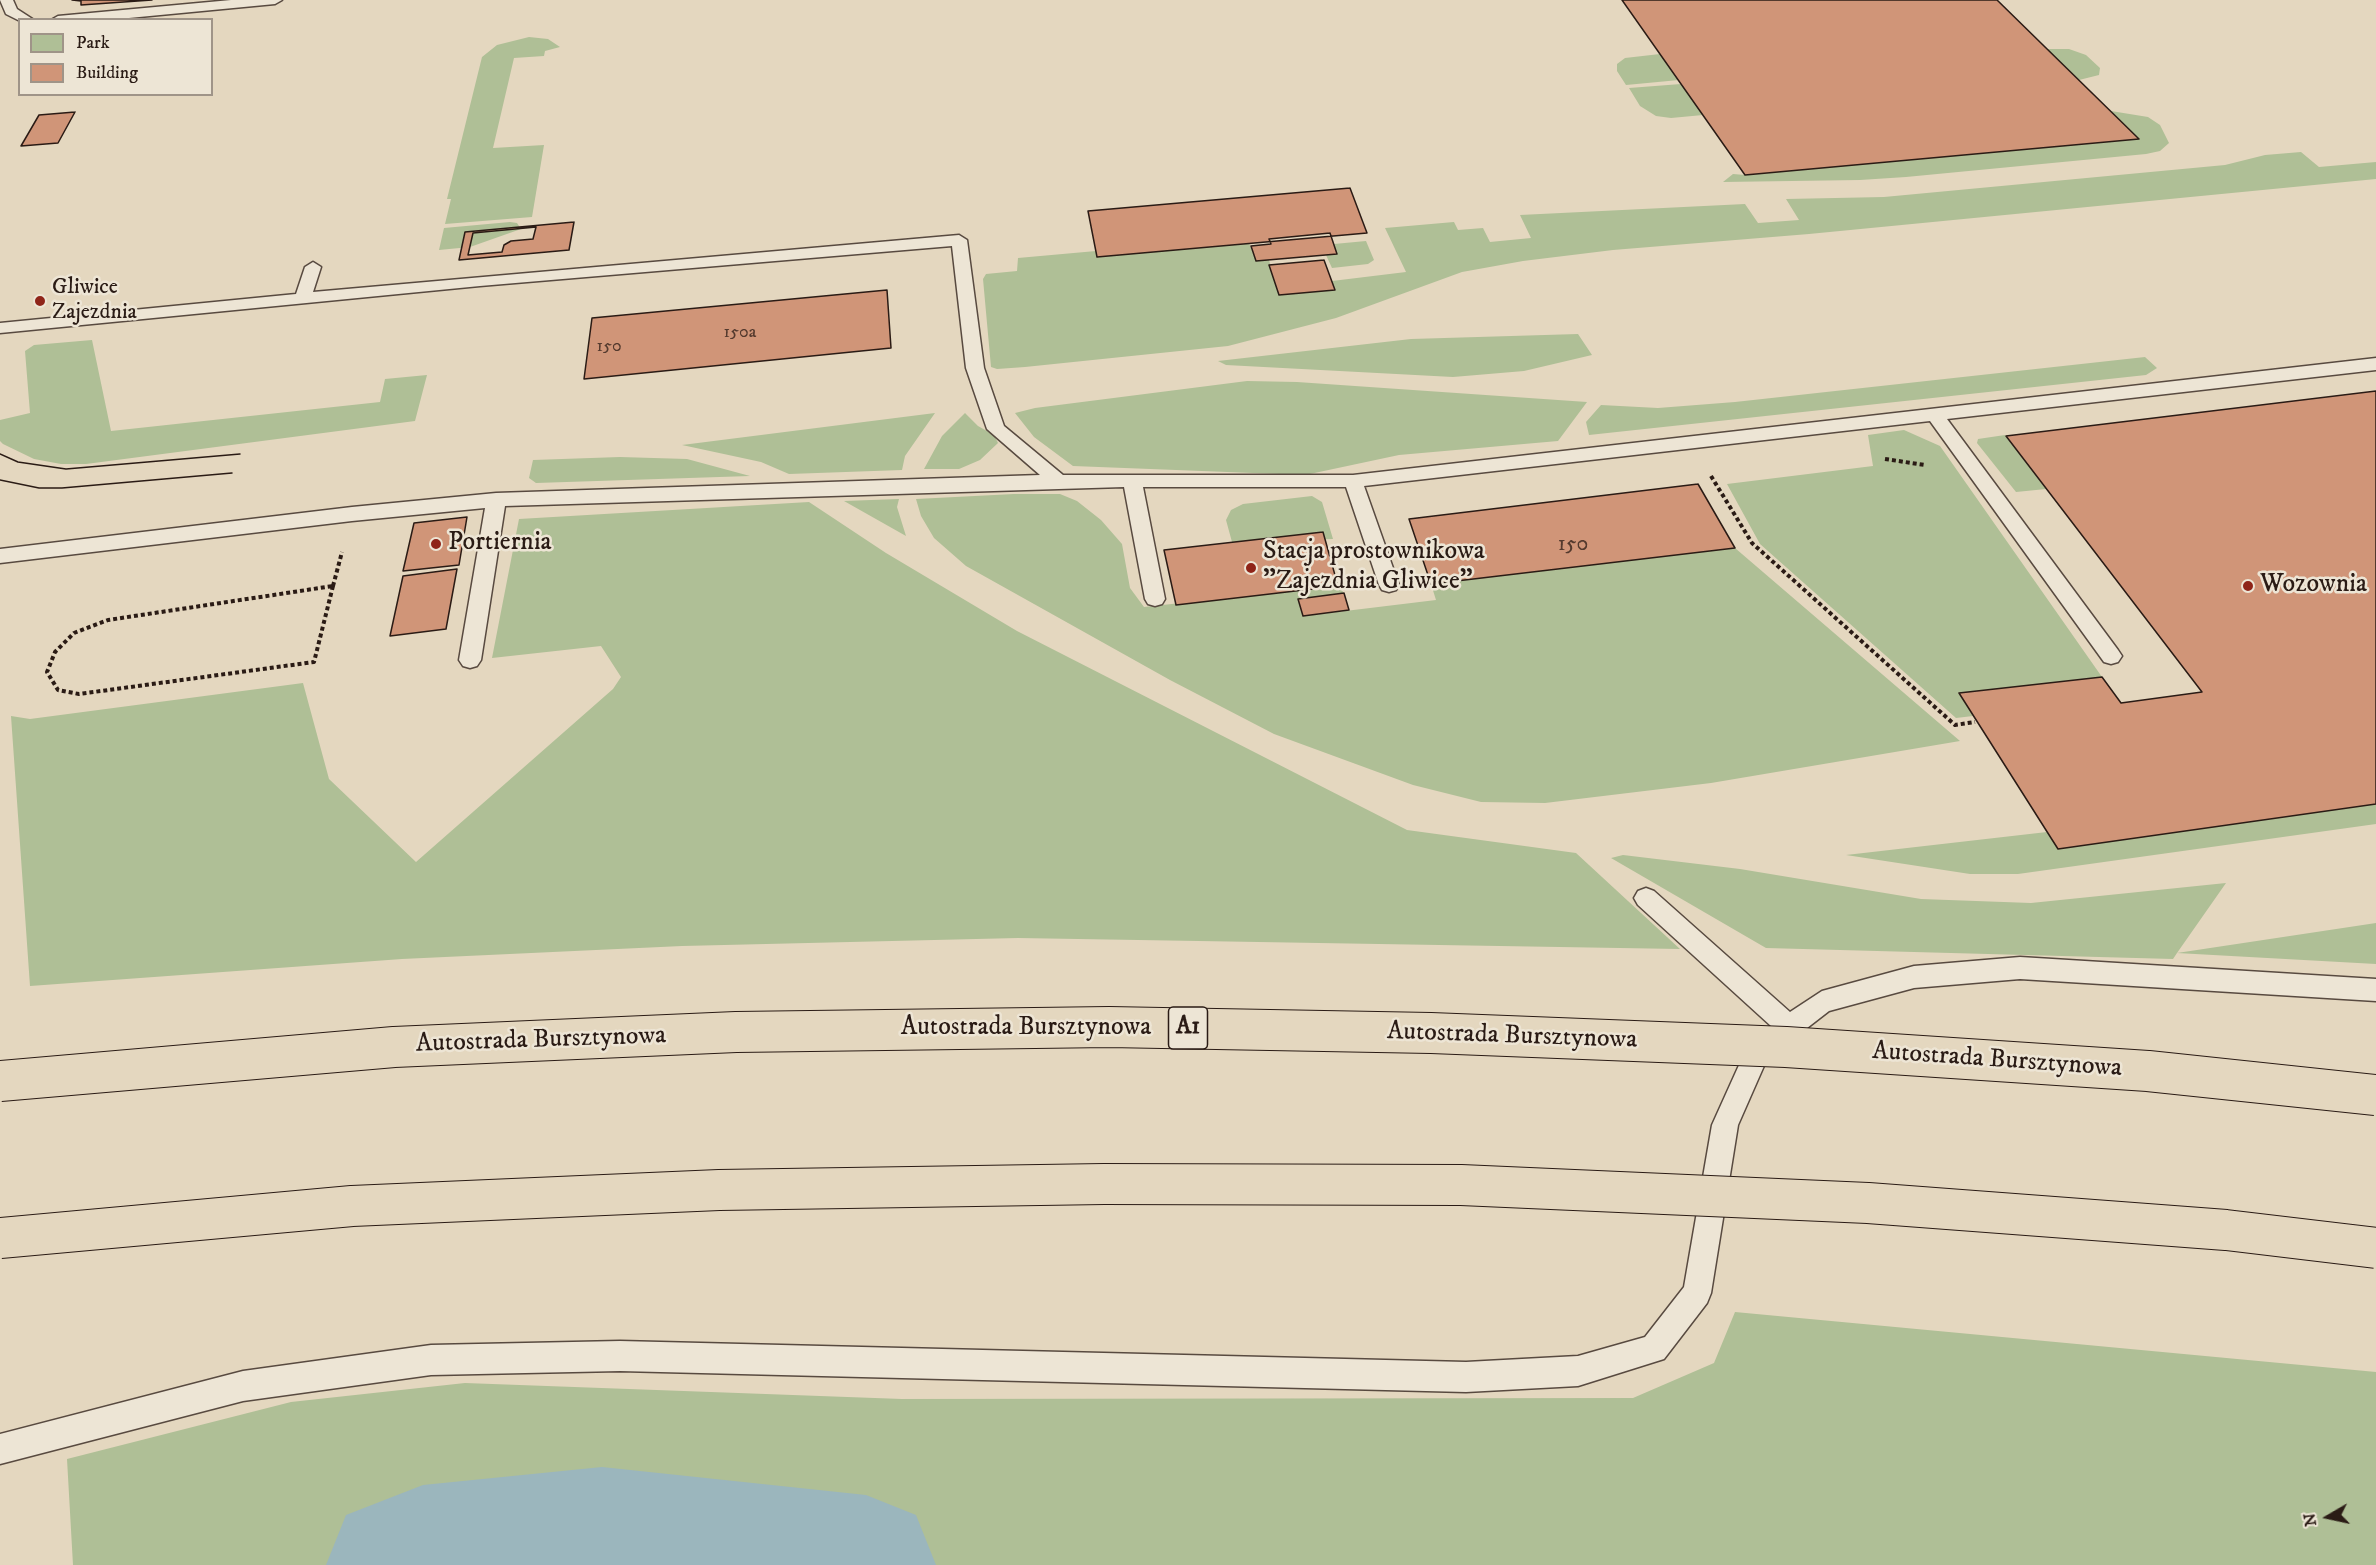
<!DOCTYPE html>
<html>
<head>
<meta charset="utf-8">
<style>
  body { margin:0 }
  #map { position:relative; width:2376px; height:1565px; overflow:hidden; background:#e4d7bf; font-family:"IM FELL DW Pica",serif }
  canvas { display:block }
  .legend { position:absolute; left:18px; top:18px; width:195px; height:78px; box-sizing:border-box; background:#ede5d5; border:2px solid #9f9488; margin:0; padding:8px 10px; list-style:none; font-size:18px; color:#2a1b15 }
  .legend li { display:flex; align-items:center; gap:12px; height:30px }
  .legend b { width:30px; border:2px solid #9f9488 }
  .north { position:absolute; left:2298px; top:1487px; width:60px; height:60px; -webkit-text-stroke:4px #ede5d5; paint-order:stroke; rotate:261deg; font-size:16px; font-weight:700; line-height:24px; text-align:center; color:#2a1b15 }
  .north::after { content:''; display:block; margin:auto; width:21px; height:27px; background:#2a1b15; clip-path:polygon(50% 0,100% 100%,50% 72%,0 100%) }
</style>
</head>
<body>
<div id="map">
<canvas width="2376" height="1565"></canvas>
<ul class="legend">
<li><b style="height:16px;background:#afbf96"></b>Park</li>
<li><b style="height:16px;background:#d09578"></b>Building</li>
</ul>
<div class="north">N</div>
</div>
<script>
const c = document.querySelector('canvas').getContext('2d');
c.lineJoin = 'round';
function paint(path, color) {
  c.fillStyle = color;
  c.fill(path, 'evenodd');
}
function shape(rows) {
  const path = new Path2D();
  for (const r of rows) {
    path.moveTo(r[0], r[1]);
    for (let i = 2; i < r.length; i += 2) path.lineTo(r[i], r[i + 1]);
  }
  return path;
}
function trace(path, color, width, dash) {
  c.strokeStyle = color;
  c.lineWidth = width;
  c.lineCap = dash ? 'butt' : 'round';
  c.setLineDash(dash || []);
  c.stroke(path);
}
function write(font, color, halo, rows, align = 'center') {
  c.font = font + ' "IM FELL DW Pica",serif';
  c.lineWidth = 5;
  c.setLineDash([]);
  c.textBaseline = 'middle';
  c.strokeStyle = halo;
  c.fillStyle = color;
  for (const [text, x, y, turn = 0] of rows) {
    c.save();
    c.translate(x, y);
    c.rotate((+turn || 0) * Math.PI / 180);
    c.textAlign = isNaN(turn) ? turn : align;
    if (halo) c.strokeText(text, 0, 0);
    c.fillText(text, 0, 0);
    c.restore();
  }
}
paint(shape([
  [529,37,548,39,560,47,545,51,544,56,514,58,493,148,544,145,532,217,445,224,451,199,447,199,482,57,497,45],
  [2047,49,2069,49,2086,55,2100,68,2099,75,2079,80],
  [1660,54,1679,80,1626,85,1617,71,1617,64,1625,58],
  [1681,84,1703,115,1671,118,1656,116,1640,106,1629,88],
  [2111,111,2148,117,2160,125,2169,143,2160,151,2146,154,1906,177,1860,180,1723,182,1733,174,1745,175,2139,139],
  [2301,152,2319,167,2376,162,2376,179,1809,234,1613,250,1523,261,1462,272,1336,318,1228,346,1025,367,997,369,991,367,983,279,986,274,1017,271,1018,258,1096,251,1249,243,1256,261,1269,260,1279,295,1332,281,1406,272,1385,228,1454,222,1458,230,1483,228,1490,242,1531,238,1520,215,1745,204,1758,223,1799,220,1786,199,1884,197,2225,165,2265,155],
  [510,222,517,223,521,229,470,247,439,250,444,228],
  [1366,241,1374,260,1368,264,1332,268,1326,255,1337,254,1334,244],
  [1578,334,1592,355,1524,371,1453,377,1226,365,1218,361,1411,339],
  [92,340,111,431,380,402,385,379,427,375,415,421,86,464,61,464,34,459,3,444,0,441,0,420,30,413,25,351,34,345],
  [2145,357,2157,368,2146,375,1589,435,1586,422,1601,405,1658,408,1735,402],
  [1247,381,1297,382,1587,402,1558,441,1399,455,1305,475,1073,466,1034,437,1015,413,1035,408],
  [935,413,905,456,902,470,789,474,761,462,682,445],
  [965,413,978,426,994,435,998,443,980,460,959,469,924,469,942,436],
  [1904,430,1940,446,2102,677,1959,693,1973,716,1956,718,1760,544,1727,484,1873,466,1868,435],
  [2005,435,2046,489,2016,492,1977,443,1978,439],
  [620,457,687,459,750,476,536,483,529,478,533,460],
  [1014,494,1060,494,1077,501,1101,520,1122,544,1130,588,1144,607,1338,586,1344,593,1299,599,1304,616,1436,600,1431,584,1735,548,1960,741,1711,783,1545,803,1481,802,1413,785,1274,734,1170,680,966,566,934,538,921,516,916,499],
  [1312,496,1322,502,1333,539,1232,542,1226,520,1231,510,1243,504],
  [899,499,897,507,906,536,844,501],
  [809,502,886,553,1017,631,1407,830,1576,853,1680,949,1018,938,682,946,402,959,30,986,11,716,30,719,303,683,329,779,416,862,613,689,621,677,601,646,492,658,519,519],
  [2376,804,2376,824,2018,874,1970,874,1846,855,2047,832,2058,849],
  [1623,855,1740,869,1921,899,2031,903,2226,883,2177,953,2376,923,2376,964,2177,953,2173,959,1766,948,1611,858],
  [1735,1312,2376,1372,2376,1565,73,1565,67,1459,291,1402,465,1383,902,1399,1633,1398,1714,1363]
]), '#afbf96');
paint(shape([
  [602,1467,866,1495,916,1515,936,1565,326,1565,346,1515,423,1485,602,1467]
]), '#9bb6bd');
const building = shape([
  [72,0,152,0,81,5,81,1,72,0],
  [1622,0,1997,0,2139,139,1745,175,1622,0],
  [75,112,58,143,21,146,39,115,75,112],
  [1350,188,1367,233,1097,257,1088,211,1350,188],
  [574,222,569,250,459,260,465,232,574,222],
  [536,227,533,239,511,241,504,245,502,252,468,255,473,233,536,227],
  [1330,233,1337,254,1256,261,1251,246,1271,244,1269,239,1330,233],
  [1324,260,1335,290,1279,295,1269,265,1324,260],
  [887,290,891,348,584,379,592,318,887,290],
  [2376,391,2376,804,2058,849,1959,693,2102,677,2121,703,2202,692,2006,436,2376,391],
  [1698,484,1735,548,1431,584,1409,519,1698,484],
  [467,517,459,565,403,571,414,523,467,517],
  [1323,532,1338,586,1176,605,1164,550,1323,532],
  [457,569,446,629,390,636,403,576,457,569],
  [1344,593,1349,610,1303,616,1298,599,1344,593]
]);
paint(building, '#d09578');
trace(building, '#2a1b15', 1.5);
const lane = shape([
  [0,0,13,0,17,9,34,20,20,21,6,14,0,0],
  [231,0,282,0,275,4,108,20,51,20,58,16,231,0],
  [959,235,967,240,984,368,1004,426,1063,475,1353,475,2376,358,2376,370,1947,419,2118,650,2122,656,2118,662,2111,664,2104,662,1930,421,1364,486,1399,585,1396,590,1389,592,1382,590,1379,585,1346,487,1143,487,1165,599,1162,604,1155,606,1148,604,1145,599,1124,487,505,506,481,660,477,666,470,668,463,666,459,660,485,508,352,521,0,563,0,549,352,507,496,493,1040,475,987,429,966,368,952,246,480,286,0,333,0,323,296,294,305,267,313,262,321,267,313,292,959,235],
  [1646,888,1654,891,1790,1012,1822,991,1914,966,2020,957,2376,979,2376,1001,2020,979,1914,988,1829,1011,1767,1059,1738,1125,1711,1293,1707,1303,1664,1359,1578,1386,1466,1392,620,1371,431,1375,243,1401,0,1464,0,1434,243,1371,431,1345,620,1341,1466,1362,1578,1356,1645,1337,1684,1287,1712,1125,1749,1043,1771,1026,1638,905,1634,898,1638,891,1646,888]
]);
trace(lane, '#584a40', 3);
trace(shape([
  [1885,459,1925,465],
  [1711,476,1752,543,1955,725,1975,722],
  [333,586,314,662,79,694,58,690,47,672,55,652,74,633,108,620,333,586],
  [333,586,342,552]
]), '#2a1b15', 4, [4, 3]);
paint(lane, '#ede5d5');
trace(shape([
  [0,454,18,462,66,469,240,454],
  [0,480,39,488,62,488,232,473]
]), '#2a1b15', 1.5);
const highwayBridge = shape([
  [0,1081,394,1047,736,1032,1109,1027,1431,1033,1786,1047,2148,1071,2376,1095],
  [0,1238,352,1206,719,1190,1104,1184,1461,1185,1868,1203,2226,1230,2376,1248]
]);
trace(highwayBridge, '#2a1b15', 42, []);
trace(highwayBridge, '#e4d7bf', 40);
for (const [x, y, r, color] of [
  [40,301,6,"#8f2418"],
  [436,544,6,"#8f2418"],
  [1251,568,6,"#8f2418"],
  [2248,586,6,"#8f2418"]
]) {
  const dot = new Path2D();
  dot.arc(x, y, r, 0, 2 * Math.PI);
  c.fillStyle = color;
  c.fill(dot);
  trace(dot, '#ede5d5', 2);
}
write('18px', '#543a2e', null, [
  ["150a",740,333],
  ["150",609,347]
]);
write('22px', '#2a1b15', '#ede5d5', [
  ["Gliwice",52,288],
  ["Zajezdnia",52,313]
], 'left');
write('22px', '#543a2e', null, [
  ["150",1573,545]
]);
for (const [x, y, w] of [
  [1188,1028,39]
]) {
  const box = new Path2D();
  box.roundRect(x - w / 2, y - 21, w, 42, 4.5);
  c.fillStyle = '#ede5d5';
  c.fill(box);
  trace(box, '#2a1b15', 1.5);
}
write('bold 24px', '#2a1b15', null, [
  ["A1",1188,1028]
]);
write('26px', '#2a1b15', '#ede5d5', [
  ["Portiernia",448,544],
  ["Stacja prostownikowa",1263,553],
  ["\"Zajezdnia Gliwice\"",1263,583],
  ["Wozownia",2260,586]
], 'left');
write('26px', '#2a1b15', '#ede5d5', [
  ["Autostrada Bursztynowa",1026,1029],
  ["Autostrada Bursztynowa",1512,1037,2],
  ["Autostrada Bursztynowa",541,1041,-2],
  ["Autostrada Bursztynowa",1997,1061,4]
]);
</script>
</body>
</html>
